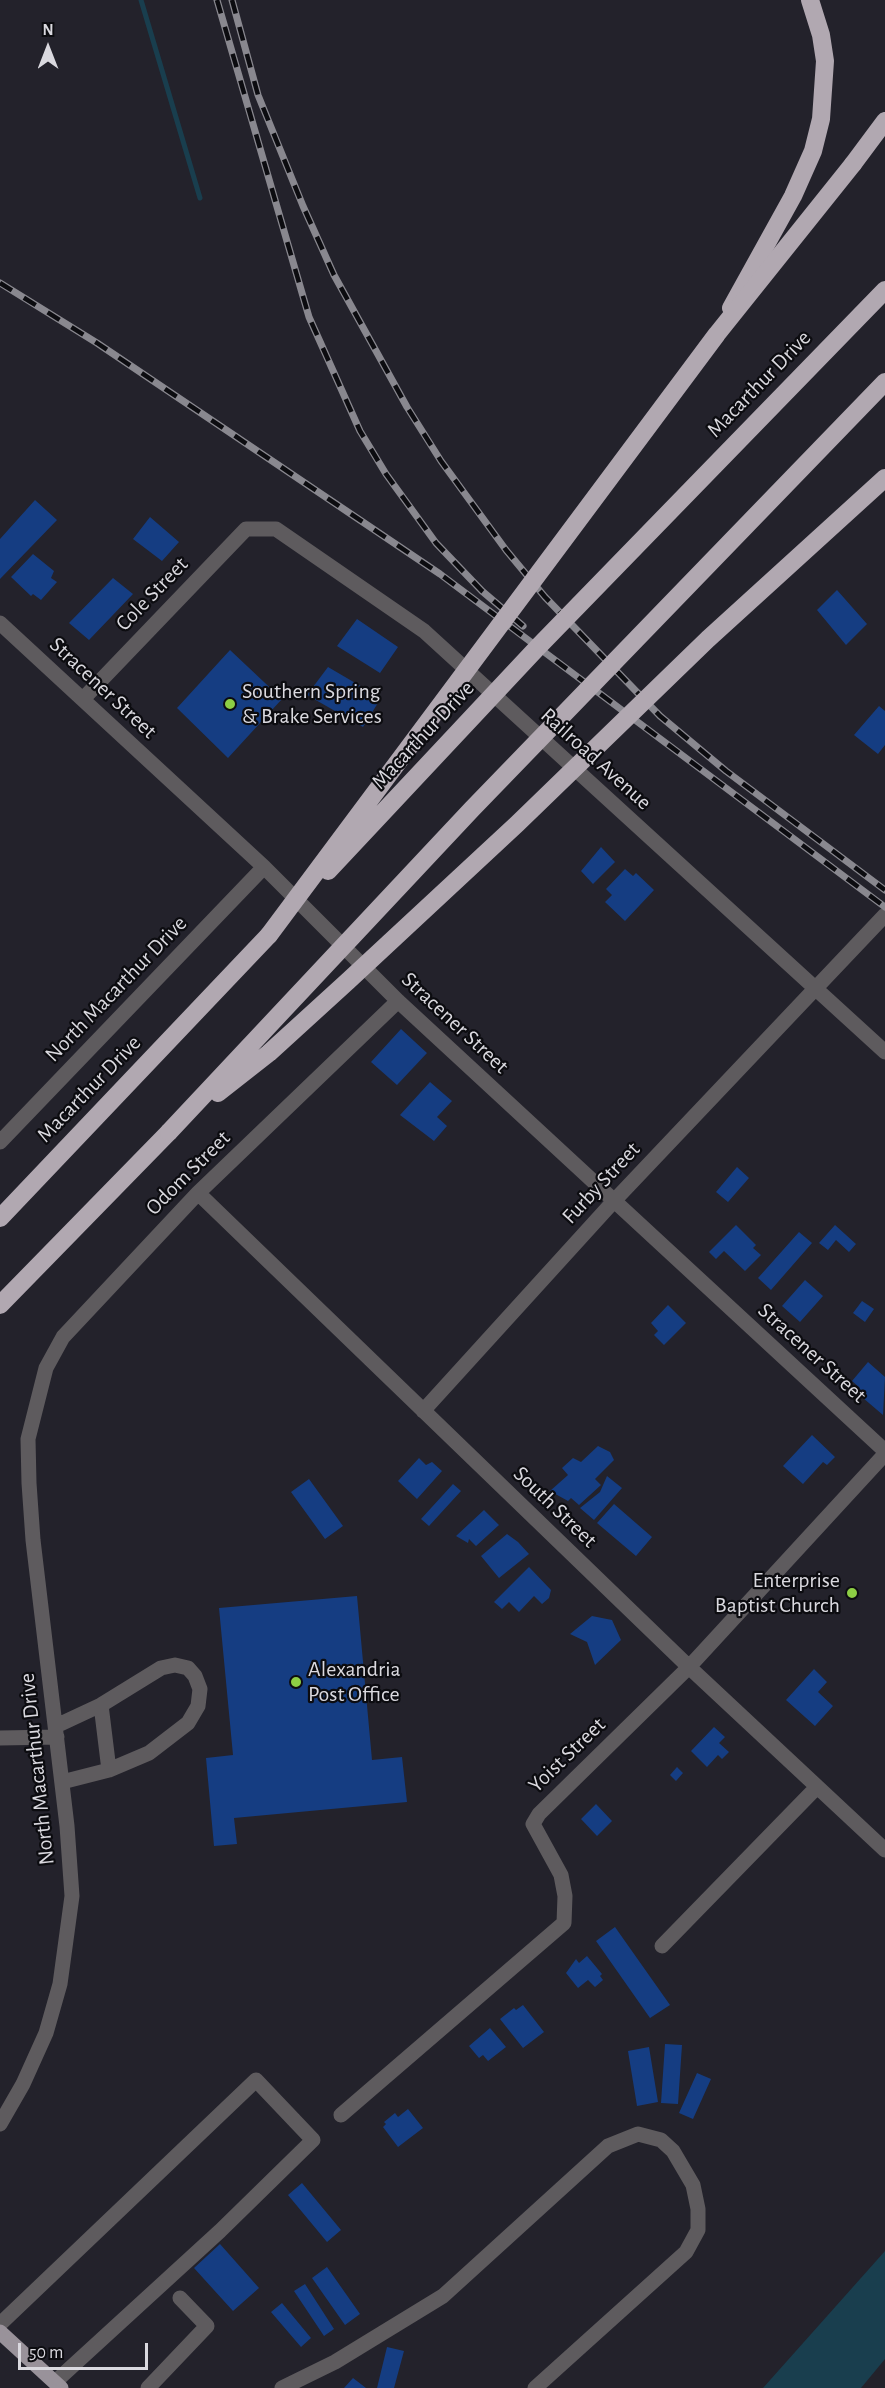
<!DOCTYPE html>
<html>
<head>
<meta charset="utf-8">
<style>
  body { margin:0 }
  #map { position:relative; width:885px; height:2388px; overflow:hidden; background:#23222b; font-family:"Alegreya Sans",sans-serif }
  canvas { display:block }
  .north { position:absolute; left:18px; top:18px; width:60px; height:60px; -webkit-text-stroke:4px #0c0c10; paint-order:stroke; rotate:0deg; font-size:16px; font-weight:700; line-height:24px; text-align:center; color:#dad9df }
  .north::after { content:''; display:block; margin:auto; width:21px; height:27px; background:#dad9df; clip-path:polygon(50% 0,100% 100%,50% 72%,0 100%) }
  .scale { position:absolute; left:18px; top:2343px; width:130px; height:27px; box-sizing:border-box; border:3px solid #dad9df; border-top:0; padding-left:8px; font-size:18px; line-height:21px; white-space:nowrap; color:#dad9df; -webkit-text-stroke:4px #0c0c10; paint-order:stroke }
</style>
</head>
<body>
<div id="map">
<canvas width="885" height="2388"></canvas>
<div class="north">N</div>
<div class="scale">50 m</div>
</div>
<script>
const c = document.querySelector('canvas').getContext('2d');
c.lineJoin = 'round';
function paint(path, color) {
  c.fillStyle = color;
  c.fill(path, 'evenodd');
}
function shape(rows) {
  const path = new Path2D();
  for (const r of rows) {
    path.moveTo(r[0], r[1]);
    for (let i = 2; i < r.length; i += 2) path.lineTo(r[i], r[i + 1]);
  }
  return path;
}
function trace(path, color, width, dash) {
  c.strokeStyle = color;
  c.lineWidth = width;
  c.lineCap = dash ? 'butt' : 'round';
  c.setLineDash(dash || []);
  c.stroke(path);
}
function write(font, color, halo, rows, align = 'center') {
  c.font = font + ' "Alegreya Sans",sans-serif';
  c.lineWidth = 4.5;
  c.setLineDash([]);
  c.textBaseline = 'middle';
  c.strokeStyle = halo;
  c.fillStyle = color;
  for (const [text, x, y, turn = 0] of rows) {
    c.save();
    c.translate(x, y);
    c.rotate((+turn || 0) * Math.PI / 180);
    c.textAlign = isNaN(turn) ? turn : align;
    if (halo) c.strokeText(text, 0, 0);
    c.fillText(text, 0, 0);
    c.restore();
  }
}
paint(shape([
  [885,2251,885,2359,861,2388,763,2388]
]), '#193e4e');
trace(shape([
  [141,0,200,198]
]), '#193e4e', 5);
paint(shape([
  [35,500,57,520,0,579,0,539],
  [150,517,179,542,162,561,133,539],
  [33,554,54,571,51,578,57,582,41,600,33,594,31,596,11,577],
  [113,578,133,594,89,640,69,623],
  [837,590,867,624,846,645,817,610],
  [357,619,398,647,380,673,337,646],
  [230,650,282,699,228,758,177,708],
  [328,667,381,698,363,727,307,695],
  [879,706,885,711,885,745,878,754,854,735],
  [601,847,615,862,593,884,581,871],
  [625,869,633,876,636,873,654,890,625,921,605,902,612,895,606,889],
  [401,1029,427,1053,397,1085,371,1062],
  [430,1082,452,1101,437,1117,447,1126,434,1141,400,1115],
  [737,1167,749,1178,728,1202,716,1192],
  [736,1225,756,1245,753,1248,761,1255,745,1271,724,1251,716,1259,709,1252],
  [835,1225,856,1244,849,1252,836,1240,828,1250,819,1243],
  [799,1232,812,1243,771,1290,758,1278],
  [805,1280,823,1296,800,1322,782,1306],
  [862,1301,874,1309,865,1322,853,1313],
  [668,1305,686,1323,664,1345,654,1335,658,1331,651,1323],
  [868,1362,885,1377,883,1415,856,1392,860,1388,852,1381],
  [812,1435,835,1457,827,1465,823,1462,803,1484,783,1466],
  [598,1446,610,1452,614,1460,595,1479,601,1485,579,1505,571,1498,568,1501,550,1491,568,1475,562,1468,573,1458,581,1462],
  [419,1458,426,1465,432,1462,442,1471,417,1499,398,1481],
  [607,1476,622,1488,594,1520,580,1508,600,1492],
  [309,1479,343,1526,325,1539,291,1492],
  [453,1484,461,1491,429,1526,421,1519],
  [614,1504,652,1537,636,1556,597,1523],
  [484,1510,499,1525,476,1546,469,1539,468,1543,456,1536],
  [507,1534,518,1542,529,1554,499,1578,481,1556],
  [529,1567,551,1590,549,1598,542,1604,534,1596,519,1612,509,1602,502,1609,494,1602],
  [357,1596,372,1760,402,1757,407,1802,234,1818,237,1844,214,1846,206,1758,233,1755,219,1608],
  [592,1616,612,1620,621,1640,595,1665,587,1642,570,1634],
  [814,1669,827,1682,818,1692,833,1706,815,1726,786,1700],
  [714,1727,725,1737,719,1743,729,1752,722,1759,718,1755,707,1767,691,1751],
  [677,1767,683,1773,676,1781,670,1775],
  [596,1804,612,1821,597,1836,581,1819],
  [615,1927,670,2005,650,2018,596,1941],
  [587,1956,602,1974,600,1976,603,1980,595,1987,588,1980,578,1988,566,1973,576,1959,579,1963],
  [523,2005,544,2032,523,2048,500,2019,514,2008,516,2010],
  [490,2028,506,2047,488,2061,483,2055,479,2058,469,2046],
  [665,2044,682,2045,678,2104,661,2103],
  [649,2047,658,2102,637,2106,628,2051],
  [697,2073,711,2079,693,2119,679,2113],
  [408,2109,423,2128,398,2147,383,2127,386,2124,384,2122,395,2113,398,2117],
  [302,2183,341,2230,327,2242,288,2195],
  [220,2244,259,2288,233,2311,194,2268],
  [327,2267,360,2314,345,2325,312,2278],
  [305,2284,334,2329,324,2336,294,2291],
  [282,2303,311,2338,301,2347,271,2312],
  [387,2347,404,2351,394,2388,377,2388],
  [353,2378,366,2388,344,2388]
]), '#153d82');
trace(shape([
  [0,623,264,867,398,1001,885,1451],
  [83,699,246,529,276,529,424,631,885,1052],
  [0,1142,264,867],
  [198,1193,689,1667,885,1850],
  [423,1411,613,1202,885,915],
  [101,1705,109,1770],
  [56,1726,101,1705,161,1668,175,1665,188,1668,195,1676,200,1689,198,1706,188,1723,149,1753,109,1770,62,1782],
  [0,1738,57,1737],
  [662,1946,817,1787],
  [341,2115,564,1923,565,1896,561,1875,533,1824,539,1814,689,1667,885,1454],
  [0,2124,23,2084,46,2033,60,1984,72,1896,67,1826,33,1540,29,1483,28,1439,46,1368,63,1337,198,1193,398,1001],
  [0,2324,256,2080,313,2140,220,2231,55,2382],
  [148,2388,207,2326,180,2298],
  [282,2388,335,2362,443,2296,608,2146,638,2134,661,2140,673,2151,693,2185,698,2209,698,2230,686,2252,535,2388]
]), '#5e5b5e', 15);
trace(shape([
  [0,2332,61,2388]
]), '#99929a', 15);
trace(shape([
  [853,164,885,121],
  [731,308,793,196,813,151,821,119,825,61,821,35,810,0],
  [0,1218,269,935],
  [0,1305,169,1132]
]), '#b1a8b1', 18);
const rail = shape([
  [217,0,309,317,360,431,386,474,436,543,482,591,523,626],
  [232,0,258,95,303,206,334,275,407,407,441,461,506,550,545,597,660,716,726,771,885,890],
  [0,283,97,343,440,574,885,907]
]);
trace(rail, '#89888f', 7);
trace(rail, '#0c0c10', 4.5, [14]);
trace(shape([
  [328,871,537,648,885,290],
  [269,935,717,334,853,164],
  [218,1093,269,1053,348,981,517,824,708,639,885,478],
  [169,1132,472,809,885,382]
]), '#b1a8b1', 18);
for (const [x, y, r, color] of [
  [230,704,6,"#8dce44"],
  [852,1593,6,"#8dce44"],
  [296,1682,6,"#8dce44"]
]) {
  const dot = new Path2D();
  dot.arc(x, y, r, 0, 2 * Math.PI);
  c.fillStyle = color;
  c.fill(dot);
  trace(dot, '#0c0c10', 2);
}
write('22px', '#dad9df', '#0c0c10', [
  ["Macarthur Drive",759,384,-46],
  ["Cole Street",152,594,-46],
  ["Stracener Street",103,688,43],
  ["Macarthur Drive",423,735,-47],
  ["Railroad Avenue",596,759,42],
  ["North Macarthur Drive",116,989,-46],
  ["Stracener Street",455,1023,43],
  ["Macarthur Drive",89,1089,-46],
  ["Odom Street",188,1173,-45],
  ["Furby Street",601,1183,-47],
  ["Stracener Street",812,1353,42],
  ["South Street",555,1507,44],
  ["Yoist Street",567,1755,-44],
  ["North Macarthur Drive",37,1769,-96]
]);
write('22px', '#dad9df', '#0c0c10', [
  ["Southern Spring",242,691],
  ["& Brake Services",242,716],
  ["Enterprise",840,1580,"right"],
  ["Baptist Church",840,1605,"right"],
  ["Alexandria",308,1669],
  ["Post Office",308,1694]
], 'left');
</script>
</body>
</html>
